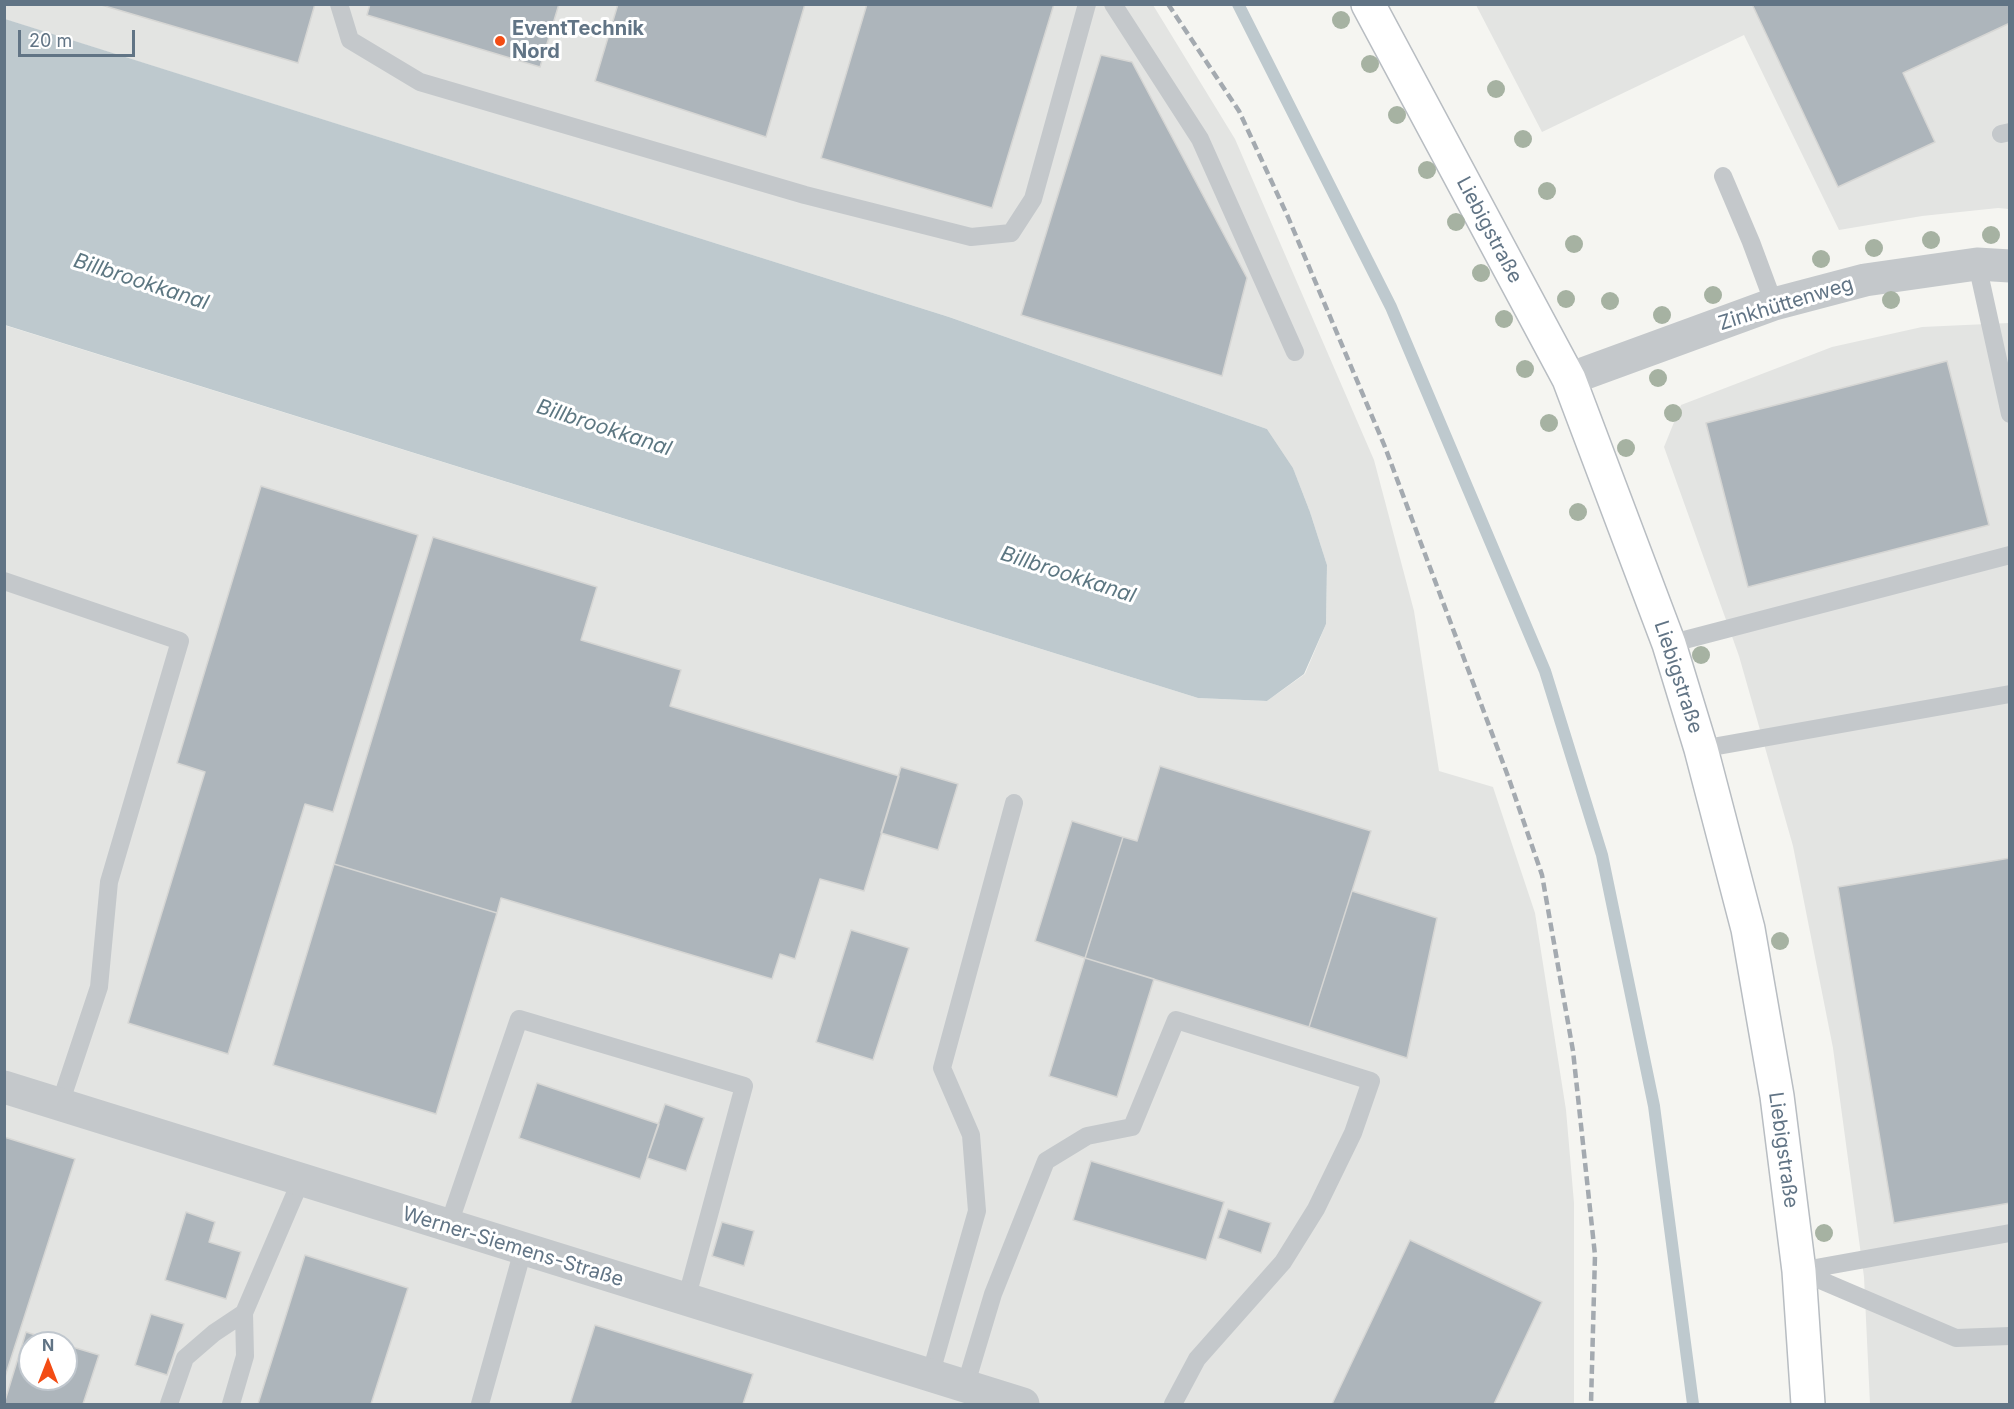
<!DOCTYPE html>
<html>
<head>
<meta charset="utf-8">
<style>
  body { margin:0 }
  #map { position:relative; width:2014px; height:1409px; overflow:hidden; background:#f5f5f1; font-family:Inter,sans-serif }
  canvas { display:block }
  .frame { position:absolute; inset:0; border:6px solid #617485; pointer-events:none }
  .north { position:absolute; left:18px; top:1331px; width:60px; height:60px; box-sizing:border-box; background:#fff; border:2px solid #c0c7ce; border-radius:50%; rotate:0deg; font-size:16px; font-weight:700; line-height:24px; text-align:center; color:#617485 }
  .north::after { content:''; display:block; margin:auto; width:21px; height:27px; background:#f34c14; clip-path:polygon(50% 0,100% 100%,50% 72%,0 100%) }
  .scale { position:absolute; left:18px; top:30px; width:117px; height:27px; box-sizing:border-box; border:3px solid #617485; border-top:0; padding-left:8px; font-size:18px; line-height:21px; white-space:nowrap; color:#617485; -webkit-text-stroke:4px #fff; paint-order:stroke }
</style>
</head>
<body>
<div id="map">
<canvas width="2014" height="1409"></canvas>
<div class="frame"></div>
<div class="north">N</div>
<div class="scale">20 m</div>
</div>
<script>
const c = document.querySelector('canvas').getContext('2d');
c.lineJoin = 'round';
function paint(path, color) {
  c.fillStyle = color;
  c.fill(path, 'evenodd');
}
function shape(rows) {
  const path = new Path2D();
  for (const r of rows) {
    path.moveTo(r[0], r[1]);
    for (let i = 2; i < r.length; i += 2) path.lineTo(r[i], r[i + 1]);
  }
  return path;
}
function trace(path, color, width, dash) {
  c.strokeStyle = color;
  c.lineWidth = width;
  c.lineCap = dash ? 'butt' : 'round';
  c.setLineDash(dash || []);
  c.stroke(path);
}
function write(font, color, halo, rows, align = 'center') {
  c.font = font + ' Inter,sans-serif';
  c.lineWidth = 6;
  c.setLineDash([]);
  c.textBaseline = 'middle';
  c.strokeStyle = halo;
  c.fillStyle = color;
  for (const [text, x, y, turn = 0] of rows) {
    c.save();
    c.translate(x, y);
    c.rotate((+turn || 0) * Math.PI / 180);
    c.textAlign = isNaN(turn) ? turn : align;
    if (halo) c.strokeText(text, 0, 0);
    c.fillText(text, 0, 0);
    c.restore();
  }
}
paint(shape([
  [5,4,1153,5,1235,139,1374,460,1414,611,1439,771,1493,787,1535,913,1566,1110,1574,1203,1574,1404,5,1404,4,325,1198,698,1267,701,1305,674,1326,624,1327,565,1310,512,1293,468,1267,429,949,317,4,19],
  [30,1343,66,1343,66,1379,30,1379],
  [1476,5,2009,5,2009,209,1998,208,1922,216,1839,230,1744,35,1542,132],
  [2009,323,2009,1404,1870,1404,1864,1277,1833,1048,1793,846,1739,656,1664,447,1681,405,1832,347,1922,327]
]), '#e3e4e2');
paint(shape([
  [5,19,949,317,1267,429,1293,468,1310,512,1327,565,1326,624,1304,674,1267,701,1198,698,5,325]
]), '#bec9ce');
trace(shape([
  [1238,4,1391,307,1545,671,1602,855,1654,1106,1693,1404]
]), '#bec9ce', 12);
const building = shape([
  [98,4,315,4,298,63,98,4],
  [370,4,559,4,540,67,367,15,370,4],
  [618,4,805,4,766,137,595,81,618,4],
  [867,4,1054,4,992,208,821,158,867,4],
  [1752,4,2010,4,2010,23,1903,73,1935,142,1838,187,1752,4],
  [1101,55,1132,62,1247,278,1222,376,1021,315,1101,55],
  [1947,361,1989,525,1748,587,1706,423,1947,361],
  [261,486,418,535,333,812,305,804,228,1054,128,1023,205,772,177,763,261,486],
  [433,537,597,587,581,640,681,670,670,706,899,776,864,891,820,879,795,959,780,954,772,979,501,898,497,913,334,864,433,537],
  [1160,766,1371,831,1309,1027,1085,958,1123,837,1137,841,1160,766],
  [901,767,958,784,938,850,881,833,901,767],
  [1072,821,1123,837,1085,958,1035,941,1072,821],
  [2010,858,2010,1203,1894,1223,1838,887,2010,858],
  [334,864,497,913,436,1114,273,1065,334,864],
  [1352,891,1437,918,1407,1058,1309,1027,1352,891],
  [851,930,909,948,873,1060,816,1042,851,930],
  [1085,958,1154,979,1117,1097,1049,1076,1085,958],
  [537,1083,659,1124,640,1179,519,1138,537,1083],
  [665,1104,704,1118,686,1171,647,1158,665,1104],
  [4,1137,75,1159,4,1380,4,1137],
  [1091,1161,1224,1202,1206,1260,1073,1220,1091,1161],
  [1228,1209,1271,1223,1261,1253,1218,1238,1228,1209],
  [186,1212,215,1222,209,1242,241,1252,226,1299,165,1280,186,1212],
  [722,1222,754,1231,744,1266,712,1256,722,1222],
  [1410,1240,1542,1302,1494,1404,1332,1404,1410,1240],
  [305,1255,408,1288,371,1404,258,1404,305,1255],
  [151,1314,184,1324,167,1375,135,1365,151,1314],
  [595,1325,753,1374,743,1404,570,1404,595,1325],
  [26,1332,61,1343,30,1343,30,1379,66,1379,66,1345,99,1355,83,1404,4,1404,26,1332]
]);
paint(building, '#adb5bb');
trace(building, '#d6d6d4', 1.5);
const secondary = shape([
  [1368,4,1569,379,1669,644,1701,749,1748,929,1777,1096,1799,1271,1808,1404]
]);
trace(secondary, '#b8bdc2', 36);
trace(shape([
  [339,4,350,40,420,82,805,195,971,237,1011,233,1033,199,1087,4],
  [1113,4,1200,139,1295,352],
  [2001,134,2010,132],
  [1723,176,1751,242,1774,304],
  [1977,264,2010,414],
  [4,581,180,641,109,882,99,987,60,1104],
  [1669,644,2010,555],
  [1701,749,2010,694],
  [448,1227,519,1019,744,1086,686,1300],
  [1799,1271,1956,1338,2010,1336],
  [1799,1271,2010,1233],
  [930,1376,977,1211,971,1135,942,1068,1014,803],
  [965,1387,993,1294,1046,1161,1087,1136,1132,1127,1176,1020,1371,1081,1353,1133,1316,1209,1283,1262,1197,1359,1173,1404],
  [169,1404,185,1358,214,1333,244,1313,301,1180],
  [231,1404,245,1356,244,1313],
  [480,1404,523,1250]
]), '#c4c8cb', 18);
trace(shape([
  [1569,379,1774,304,1865,280,1977,264,2010,266],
  [4,1087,1023,1404]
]), '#c4c8cb', 33);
trace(secondary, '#fff', 33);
trace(shape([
  [1168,4,1239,111,1288,217,1385,447,1509,779,1542,875,1573,1051,1595,1255,1591,1404]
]), '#a4aab0', 4.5, [9, 4.5]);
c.fillStyle = '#a6b2a2';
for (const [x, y] of [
  [1341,20],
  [1370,64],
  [1496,89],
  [1397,115],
  [1523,139],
  [1427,170],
  [1547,191],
  [1456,222],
  [1991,235],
  [1931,240],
  [1574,244],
  [1874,248],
  [1821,259],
  [1481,273],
  [1713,295],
  [1566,299],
  [1891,300],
  [1610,301],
  [1662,315],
  [1504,319],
  [1525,369],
  [1658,378],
  [1673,413],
  [1549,423],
  [1626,448],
  [1578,512],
  [1701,655],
  [1780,941],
  [1824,1233]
]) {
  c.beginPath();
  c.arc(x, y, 9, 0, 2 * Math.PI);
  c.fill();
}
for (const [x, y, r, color] of [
  [500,41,6,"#f34c14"]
]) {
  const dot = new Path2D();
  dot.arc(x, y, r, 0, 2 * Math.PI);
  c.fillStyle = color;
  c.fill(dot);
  trace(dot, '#fff', 2);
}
write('bold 20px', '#617485', '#fff', [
  ["EventTechnik",512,29],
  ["Nord",512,52]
], 'left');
write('20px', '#617485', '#fff', [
  ["Liebigstraße",1489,230,62],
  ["Zinkhüttenweg",1786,304,-17],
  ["Liebigstraße",1678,677,72],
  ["Liebigstraße",1783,1150,82],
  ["Werner-Siemens-Straße",513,1247,17]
]);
write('italic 21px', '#5d7782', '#fff', [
  ["Billbrookkanal",141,282,18],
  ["Billbrookkanal",604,428,18],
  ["Billbrookkanal",1068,575,18]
]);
</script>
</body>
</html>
